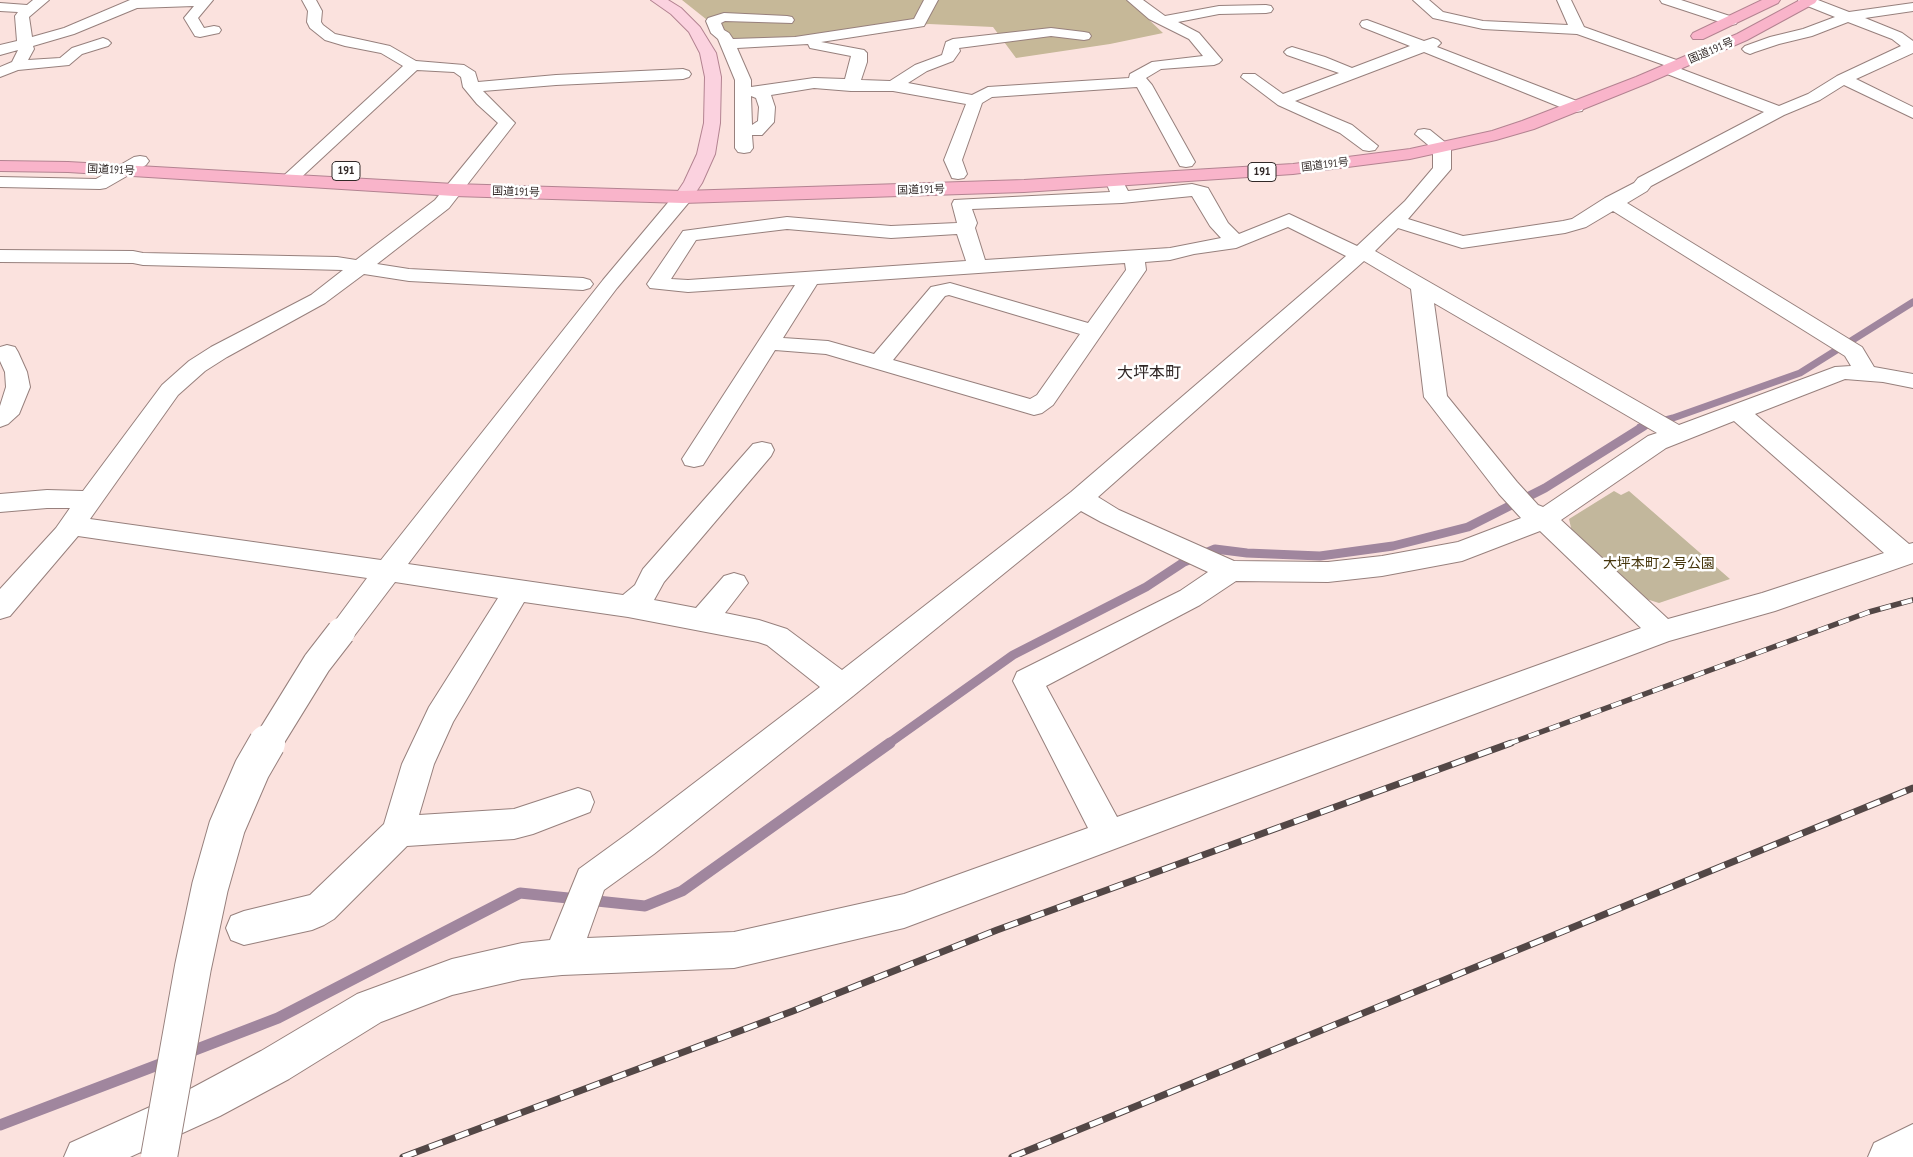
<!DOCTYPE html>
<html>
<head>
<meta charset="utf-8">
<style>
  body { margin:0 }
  canvas { display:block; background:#fbe2de }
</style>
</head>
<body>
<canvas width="1913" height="1157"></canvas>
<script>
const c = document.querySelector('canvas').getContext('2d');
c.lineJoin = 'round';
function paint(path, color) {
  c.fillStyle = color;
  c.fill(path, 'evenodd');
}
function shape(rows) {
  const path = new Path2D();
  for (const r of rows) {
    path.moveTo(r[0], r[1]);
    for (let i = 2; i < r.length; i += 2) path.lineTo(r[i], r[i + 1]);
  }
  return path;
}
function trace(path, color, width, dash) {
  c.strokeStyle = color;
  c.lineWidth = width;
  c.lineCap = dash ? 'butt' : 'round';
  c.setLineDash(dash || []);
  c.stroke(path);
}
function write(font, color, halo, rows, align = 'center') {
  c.font = font + ' "PT Sans Narrow","Noto Sans JP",sans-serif';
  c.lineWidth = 5;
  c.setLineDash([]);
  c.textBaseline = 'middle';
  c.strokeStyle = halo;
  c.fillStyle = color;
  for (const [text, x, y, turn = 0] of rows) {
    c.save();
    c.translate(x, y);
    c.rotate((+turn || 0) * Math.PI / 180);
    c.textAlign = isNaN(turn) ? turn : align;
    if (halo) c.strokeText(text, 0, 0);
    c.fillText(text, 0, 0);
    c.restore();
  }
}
paint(shape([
  [1614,491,1621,495,1629,491,1730,579,1659,603,1643,598,1572,532,1569,519]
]), '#c2b79c');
paint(shape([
  [682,0,1128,0,1163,33,1110,44,1016,58,993,27,929,24,790,38,731,39]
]), '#c6b898');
trace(shape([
  [1640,427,1673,418,1800,373,1913,302]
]), '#a0869e', 7);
trace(shape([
  [888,744,1013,655,1146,587,1184,562,1215,549,1247,553,1320,556,1393,546,1468,527,1545,488,1644,426]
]), '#a0869e', 9);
trace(shape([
  [187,1053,278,1018,520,893,645,906,682,891,890,743],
  [0,1125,168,1061]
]), '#a0869e', 11);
const minor = shape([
  [33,0,49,0,29,17,32,37,64,28,130,0,213,0,198,18,204,28,214,26,219,27,221,30,219,33,214,34,200,37,195,36,184,18,194,6,137,8,74,34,33,46,34,49,28,60,60,58,72,48,103,38,108,40,111,43,108,46,82,54,69,65,18,70,0,77,0,67,12,62,18,50,0,55,0,45,17,41,15,16,18,12,0,11,0,3,27,5,33,0],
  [302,0,316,0,322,11,321,22,323,25,335,34,390,46,416,61,464,65,475,72,478,82,556,75,683,69,689,71,691,74,689,77,683,79,556,85,483,91,515,123,449,208,377,264,409,269,583,278,590,280,593,284,590,288,583,290,409,281,364,274,325,303,227,357,205,371,178,395,90,519,381,560,603,280,676,193,683,191,690,193,692,197,690,201,617,288,408,564,623,595,635,585,643,569,753,444,762,442,771,444,774,450,771,456,664,582,654,600,696,608,724,576,734,573,744,576,748,583,725,613,759,620,787,629,842,670,1071,492,1346,256,1288,227,1236,248,1194,254,1170,260,1145,262,1146,270,1053,405,1042,413,1034,415,826,354,775,350,703,465,694,467,685,465,682,459,795,285,688,292,650,288,647,284,683,231,787,217,891,226,957,223,952,204,954,200,1110,192,1106,182,1109,178,1115,177,1121,178,1128,191,1192,184,1208,188,1228,223,1239,234,1289,214,1357,246,1405,201,1433,168,1433,149,1415,134,1418,130,1424,129,1430,130,1451,147,1451,169,1408,219,1463,236,1563,221,1572,219,1605,198,1634,183,1638,178,1764,112,1662,72,1660,69,1664,65,1577,34,1483,29,1433,18,1413,0,1429,0,1443,12,1483,21,1568,25,1557,0,1571,0,1584,27,1682,62,1685,65,1681,69,1779,106,1808,94,1837,76,1901,46,1892,39,1848,22,1812,36,1779,44,1755,52,1750,54,1745,52,1742,49,1745,46,1770,37,1803,29,1835,17,1800,3,1798,0,1818,0,1849,12,1913,3,1913,11,1865,18,1902,33,1913,41,1913,53,1856,79,1913,107,1913,118,1844,85,1820,100,1784,115,1651,186,1647,191,1627,203,1862,347,1874,367,1913,374,1913,388,1883,382,1845,379,1755,414,1909,544,1913,543,1913,563,1775,611,1669,641,904,928,734,968,562,975,522,979,452,995,381,1022,289,1079,220,1116,130,1157,64,1157,70,1143,192,1088,261,1051,357,994,452,959,522,943,550,940,579,869,630,832,820,687,767,645,758,642,628,617,524,602,453,722,434,764,419,815,514,809,578,788,590,792,594,802,590,812,533,834,514,839,407,846,334,919,324,925,312,930,244,945,231,940,226,928,231,916,244,911,310,895,384,824,402,764,429,707,498,598,395,582,351,640,341,643,331,640,327,632,367,578,78,536,10,616,0,619,0,589,56,528,70,508,47,508,0,512,0,494,47,490,83,491,162,385,189,361,211,347,311,295,343,270,143,265,133,263,0,262,0,250,133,251,143,253,337,257,356,260,435,200,498,123,477,104,463,87,461,77,454,72,417,70,294,184,288,185,282,184,279,180,403,66,381,53,345,46,325,40,310,28,307,22,308,11,302,0],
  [1192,196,1210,226,1221,238,1170,248,985,260,975,228,977,223,972,209,1122,203,1192,196],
  [1613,211,1845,356,1851,366,1835,367,1679,425,1375,251,1398,228,1462,248,1565,233,1586,227,1613,211],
  [787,229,891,238,957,234,966,261,688,280,671,279,696,240,787,229],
  [1364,261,1411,289,1424,397,1499,494,1521,518,1458,542,1382,556,1328,562,1234,561,1119,510,1098,497,1364,261],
  [1125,263,1126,270,1088,323,950,283,931,287,874,354,828,341,783,338,817,284,1125,263],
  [949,295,1080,334,1037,395,1030,399,893,360,945,296,949,295],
  [1434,303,1657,433,1648,436,1543,507,1538,505,1517,482,1447,396,1434,303],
  [1734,421,1884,553,1762,593,1668,619,1561,520,1666,448,1734,421],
  [1081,511,1101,522,1208,572,1180,591,1017,672,1013,681,1088,828,904,894,734,932,587,938,604,890,654,854,853,696,1081,511],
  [1540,531,1641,628,1117,817,1046,686,1200,605,1236,581,1328,582,1382,576,1462,561,1540,531],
  [924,0,938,0,924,26,821,42,864,50,867,53,867,62,861,80,890,81,915,65,942,55,946,42,953,39,1051,28,1084,32,1089,33,1091,36,1089,39,1084,40,1051,36,959,48,960,51,953,61,927,71,908,83,972,95,988,87,1129,78,1130,74,1152,62,1203,56,1189,39,1149,19,1127,0,1143,0,1165,16,1219,6,1266,5,1271,6,1273,9,1271,12,1266,13,1219,14,1178,22,1199,33,1222,60,1219,63,1214,65,1161,69,1146,78,1152,85,1195,162,1192,166,1186,167,1180,166,1137,87,992,97,982,103,962,160,967,174,964,178,958,179,952,178,944,160,966,104,893,91,851,91,814,88,771,95,775,107,774,122,762,135,752,135,753,148,750,152,744,153,738,152,735,148,735,80,718,39,711,33,706,21,708,18,724,13,787,16,792,17,794,20,792,23,725,21,721,23,724,30,729,33,733,39,795,37,914,19,924,0],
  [808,44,810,48,851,56,845,79,814,78,751,87,751,80,737,48,808,44],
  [751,96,756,98,759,107,758,121,752,125,751,96],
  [1660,0,1681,0,1736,18,1738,21,1736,24,1731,25,1726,24,1662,3,1660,0],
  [1367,20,1424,41,1433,38,1438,40,1441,43,1437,47,1582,103,1584,107,1582,111,1576,112,1570,111,1424,52,1295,101,1352,125,1378,146,1375,150,1369,151,1363,150,1340,133,1278,105,1241,77,1243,74,1255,74,1283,94,1339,73,1287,55,1284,52,1287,49,1292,47,1325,57,1352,68,1410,46,1362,27,1360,24,1362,21,1367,20],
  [140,156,146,157,149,161,146,165,106,188,100,189,0,187,0,177,96,179,134,157,140,156],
  [7,345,15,347,18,352,27,372,30,387,19,414,8,424,0,427,0,406,6,387,5,372,0,361,0,347,7,345],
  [1913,1124,1913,1157,1868,1157,1874,1143,1913,1124]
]);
const major = shape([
  [651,0,668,0,681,8,700,27,716,53,721,77,720,123,715,154,702,183,690,201,683,203,676,201,674,197,684,182,697,154,704,123,705,77,700,53,689,32,671,14,651,0]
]);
const highway = shape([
  [1762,0,1780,0,1778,3,1703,39,1693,39,1691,36,1693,33,1762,0],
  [1800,0,1817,0,1815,3,1747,40,1648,83,1534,129,1496,140,1410,159,1293,174,1024,192,683,203,454,196,68,172,0,171,0,161,68,162,454,184,683,191,1024,180,1293,164,1410,149,1492,131,1522,121,1636,77,1737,34,1800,0]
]);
trace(minor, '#97807d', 2);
trace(major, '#b38391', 2);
trace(highway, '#b38391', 2);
paint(minor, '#fff');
paint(major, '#fbd2df');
paint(highway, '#f9b4ca');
const railFar1 = shape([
  [1508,744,1869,612,1913,600]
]);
const rail = shape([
  [403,1157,793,1011,997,930,1511,743],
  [1012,1157,1913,788]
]);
trace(railFar1, '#534746', 5.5);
trace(rail, '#534746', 7);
trace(railFar1, '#fff', 4, [11]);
trace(rail, '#fff', 5, [14]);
const minorBridgeFar1 = shape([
  [267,744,317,663,341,632]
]);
const minorBridge = shape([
  [159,1157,193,967,210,887,227,827,252,769,267,743]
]);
trace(minorBridgeFar1, '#97807d', 30, []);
trace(minorBridge, '#97807d', 38, []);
trace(minorBridgeFar1, '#fff', 28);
trace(minorBridge, '#fff', 36);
write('11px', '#312827', '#fff', [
  ["国道191号",1711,51,-23],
  ["国道191号",1325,165,-7],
  ["国道191号",111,170,3],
  ["国道191号",921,190,-2],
  ["国道191号",516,192,2]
]);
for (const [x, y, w] of [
  [346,171,28],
  [1262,172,28]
]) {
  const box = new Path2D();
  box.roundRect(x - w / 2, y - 9.5, w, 19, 4);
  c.fillStyle = '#fff';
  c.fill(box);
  trace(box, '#312827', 1);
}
write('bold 12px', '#312827', null, [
  ["191",346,171],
  ["191",1262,172]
]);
write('14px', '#45350b', '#fff', [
  ["大坪本町２号公園",1659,564]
]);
write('16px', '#312827', '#fff', [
  ["大坪本町",1149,373]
]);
</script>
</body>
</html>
